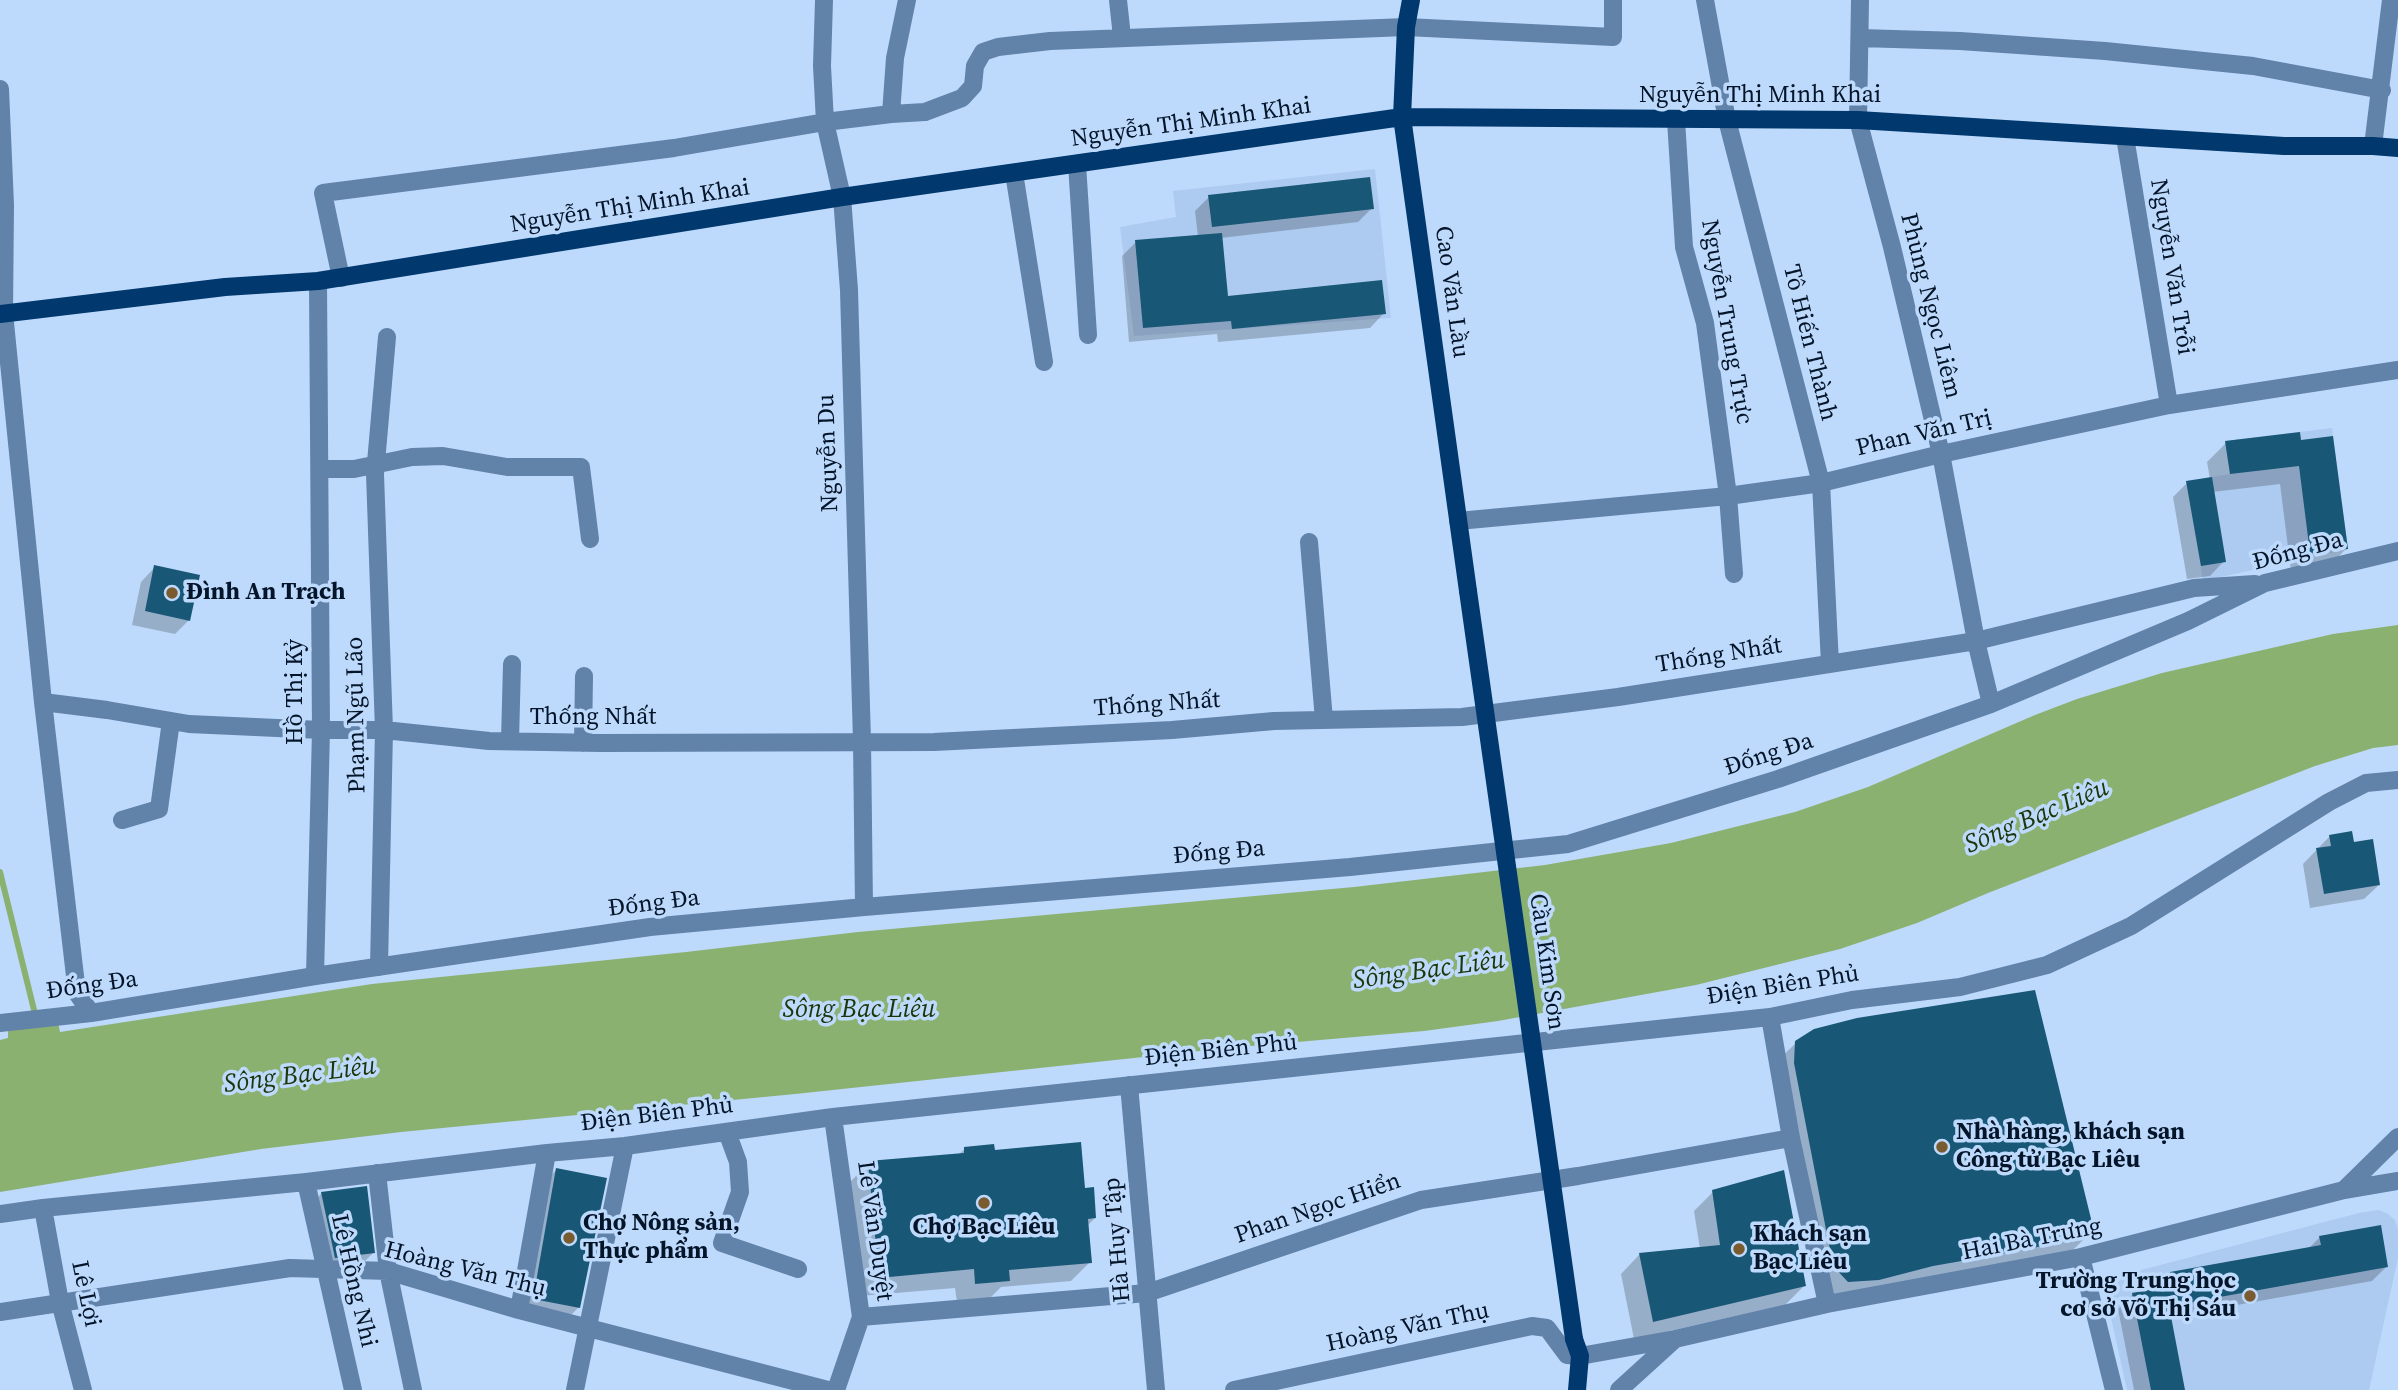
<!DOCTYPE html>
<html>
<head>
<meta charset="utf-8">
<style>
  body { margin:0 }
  canvas { display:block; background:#bdd9fb }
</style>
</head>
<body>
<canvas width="2398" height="1390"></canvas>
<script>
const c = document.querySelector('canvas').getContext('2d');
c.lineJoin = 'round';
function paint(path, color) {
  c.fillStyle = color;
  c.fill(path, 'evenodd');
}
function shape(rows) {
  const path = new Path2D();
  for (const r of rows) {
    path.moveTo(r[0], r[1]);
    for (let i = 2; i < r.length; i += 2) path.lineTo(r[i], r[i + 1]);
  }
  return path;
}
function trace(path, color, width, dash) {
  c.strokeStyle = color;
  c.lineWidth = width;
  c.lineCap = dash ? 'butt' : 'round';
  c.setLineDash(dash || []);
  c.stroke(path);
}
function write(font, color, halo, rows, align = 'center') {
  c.font = font + ' "Source Serif 4",serif';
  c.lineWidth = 7;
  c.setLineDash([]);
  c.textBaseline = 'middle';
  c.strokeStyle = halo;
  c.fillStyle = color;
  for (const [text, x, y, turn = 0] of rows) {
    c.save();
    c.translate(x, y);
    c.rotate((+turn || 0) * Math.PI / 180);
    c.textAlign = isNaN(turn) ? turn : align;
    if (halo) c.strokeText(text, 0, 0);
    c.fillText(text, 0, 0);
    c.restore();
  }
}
paint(shape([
  [1375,169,1391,318,1134,336,1120,227,1176,217,1173,191],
  [2332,428,2348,549,2203,581,2186,481,2230,474,2225,441],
  [2379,1210,2388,1214,2395,1220,2398,1229,2398,1258,2369,1390,2127,1390,2108,1304,2112,1288,2126,1274,2359,1213]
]), '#adcbf0');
paint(shape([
  [2398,625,2398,745,2373,748,2315,766,1988,893,1917,923,1840,949,1696,985,1498,1021,1424,1031,1228,1048,795,1094,401,1132,261,1149,0,1192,0,1040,8,1038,8,1028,58,1022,60,1032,372,984,686,952,858,932,1354,887,1545,865,1671,843,1795,812,1868,787,2035,715,2077,699,2162,673,2333,634]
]), '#8bb171');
paint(shape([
  [1209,197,1372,208,1358,222,1221,238,1227,297,1384,313,1370,328,1218,342,1217,334,1129,342,1122,256,1136,242,1198,237,1195,211],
  [2298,434,2347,548,2328,567,2291,571,2280,484,2212,492,2224,561,2210,576,2187,579,2173,497,2187,483,2210,479,2207,462,2226,443],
  [155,567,189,620,175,634,132,625,141,582],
  [2330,836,2352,844,2379,885,2364,899,2310,908,2303,864],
  [1796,1043,2092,1231,2073,1250,1829,1301,1776,1062],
  [965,1149,993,1152,1084,1190,1095,1218,1087,1226,1090,1262,1071,1281,1001,1287,989,1299,957,1302,955,1288,860,1296,850,1182,869,1163,958,1155],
  [557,1169,579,1307,560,1326,515,1317,538,1188],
  [1713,1192,1804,1286,1785,1305,1634,1339,1621,1274,1639,1255,1700,1249,1694,1211],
  [322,1193,373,1253,359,1267,321,1271,308,1207],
  [2320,1237,2386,1267,2372,1281,2169,1317,2183,1390,2134,1390,2118,1309,2132,1295,2157,1290,2156,1288,2170,1274,2308,1249]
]), '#0003');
trace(shape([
  [0,872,36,1018]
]), '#8bb171', 6);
paint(shape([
  [1370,177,1374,209,1212,227,1208,195],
  [1222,233,1228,296,1382,280,1386,314,1232,329,1231,321,1143,328,1135,240],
  [2300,432,2301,440,2333,436,2348,549,2310,553,2299,466,2230,474,2225,441],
  [2212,477,2226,562,2201,566,2186,481],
  [154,565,200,575,190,621,145,611],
  [2352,831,2354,842,2373,839,2380,885,2324,894,2316,848,2331,846,2329,835],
  [2035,990,2094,1231,2030,1249,1933,1266,1879,1280,1848,1282,1834,1267,1828,1240,1794,1063,1795,1041,1814,1029,1857,1018],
  [1081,1142,1085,1188,1094,1187,1096,1218,1088,1219,1092,1263,1009,1270,1010,1281,975,1284,974,1269,879,1278,868,1161,964,1153,964,1147,994,1144,995,1150],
  [556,1168,607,1178,580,1308,533,1299],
  [1784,1170,1806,1286,1653,1322,1639,1253,1720,1245,1712,1190],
  [367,1186,375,1253,335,1258,321,1192],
  [2381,1225,2388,1267,2169,1306,2185,1390,2151,1390,2132,1293,2172,1286,2170,1272,2321,1245,2319,1236]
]), '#185775');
trace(shape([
  [824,0,822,66,825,122,842,197,849,290,862,741,864,907],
  [1118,0,1122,37],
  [1705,0,1727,120,1821,483,1830,664],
  [1860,0,1858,120,1892,247,1941,454,1976,641,1991,704],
  [1860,38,1960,41,2105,51,2253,66,2382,90],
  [0,89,5,205,4,313,43,702,77,993,91,1013],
  [891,114,895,58,907,0],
  [1676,120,1684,247,1705,323,1728,496,1734,574],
  [2125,137,2169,405],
  [2373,146,2391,0],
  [1077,164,1088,335],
  [1014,173,1044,362],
  [341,278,323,193,674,148,825,122,891,114,925,112,962,98,973,86,975,66,983,52,998,47,1050,41,1406,27,1613,37,1613,0],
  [320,469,354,469,412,457,443,456,507,467,581,467,590,539],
  [1458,521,1728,496,1821,483,1941,454,2169,405,2398,370],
  [1309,542,1324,720],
  [43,702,107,710,189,724,321,730,384,730,489,741,601,743,934,742,1172,730,1274,721,1462,717,1618,697,1976,641,2194,588,2255,584],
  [510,741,512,664],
  [583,743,584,676],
  [122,820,159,809,171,721],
  [379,967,384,730,375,474,387,337],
  [315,976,321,730,318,281],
  [1770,1017,1791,1138,1827,1304],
  [0,1023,91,1013,315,976,650,927,864,907,1350,867,1568,844,1778,779,1991,704,2188,621,2265,583,2398,551],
  [1129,1085,1156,1390],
  [833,1117,861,1317,836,1390],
  [727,1132,738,1162,740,1192,722,1243,798,1269],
  [377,1173,388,1271,413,1390],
  [306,1182,353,1390],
  [2344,1190,2398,1137],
  [43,1208,60,1302,83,1390],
  [0,1214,43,1208,306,1182,547,1153,625,1146,833,1117,1770,1017,1852,1000,1960,987,2047,965,2131,926,2329,802,2366,783,2398,780],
  [2081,1257,2114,1390],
  [519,1310,547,1153],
  [0,1312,290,1268,388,1271,519,1310,828,1390],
  [861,1317,1147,1293,1421,1200,1578,1176,1791,1138],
  [575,1390,625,1146],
  [1234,1390,1532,1326,1547,1328,1567,1355,1580,1356,1675,1339,1827,1304,2081,1257,2344,1190,2398,1181],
  [1619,1390,1675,1339]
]), '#6182a9', 18);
trace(shape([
  [1411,0,1406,27,1402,117,1468,591],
  [0,314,225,287,318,281,842,197,1402,117,1858,120,2284,146,2373,146,2398,148],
  [1574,1339,1580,1356,1577,1390]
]), '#01396f', 18);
trace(shape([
  [1468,591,1574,1339]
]), '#01396f', 18);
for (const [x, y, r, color] of [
  [172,593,7,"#7a5b30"],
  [1942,1147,7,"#7a5b30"],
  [984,1203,7,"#7a5b30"],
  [569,1238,7,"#7a5b30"],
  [1739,1249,7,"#7a5b30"],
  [2250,1296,7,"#7a5b30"]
]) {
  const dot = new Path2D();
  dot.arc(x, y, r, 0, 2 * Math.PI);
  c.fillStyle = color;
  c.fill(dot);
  trace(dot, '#bdd9fb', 2.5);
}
write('24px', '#051529', '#bdd9fb', [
  ["Nguyễn Thị Minh Khai",1760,96],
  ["Nguyễn Thị Minh Khai",1191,123,-8],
  ["Nguyễn Thị Minh Khai",630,207,-9],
  ["Nguyễn Văn Trỗi",2171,267,81],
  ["Cao Văn Lầu",1451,292,82],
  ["Phùng Ngọc Liêm",1930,306,76],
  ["Nguyễn Trung Trực",1726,322,80],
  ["Tô Hiến Thành",1809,343,76],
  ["Phan Văn Trị",1924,434,-13],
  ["Nguyễn Du",829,453,-92],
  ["Đống Đa",2298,552,-15],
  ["Thống Nhất",1719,656,-9],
  ["Hồ Thị Kỷ",296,692,-90],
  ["Thống Nhất",1157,705,-4],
  ["Phạm Ngũ Lão",357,715,-91],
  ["Thống Nhất",593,718],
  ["Đống Đa",1769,755,-18],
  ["Đống Đa",1219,853,-5],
  ["Đống Đa",654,904,-7],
  ["Cầu Kim Sơn",1546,962,82],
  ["Đống Đa",92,986,-8],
  ["Điện Biên Phủ",1783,986,-9],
  ["Điện Biên Phủ",1221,1051,-6],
  ["Điện Biên Phủ",657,1115,-7],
  ["Phan Ngọc Hiển",1318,1209,-19],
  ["Lê Văn Duyệt",874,1231,82],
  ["Hà Huy Tập",1118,1240,-95],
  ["Hai Bà Trưng",2032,1240,-11],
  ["Hoàng Văn Thụ",465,1270,14],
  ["Lê Hồng Nhi",353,1281,77],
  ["Lê Lợi",85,1294,78],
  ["Hoàng Văn Thụ",1408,1328,-12]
]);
write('bold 24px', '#051529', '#bdd9fb', [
  ["Đình An Trạch",186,593],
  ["Nhà hàng, khách sạn",1956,1133],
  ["Công tử Bạc Liêu",1956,1161],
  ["Chợ Nông sản,",583,1224],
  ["Thực phẩm",583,1252],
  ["Chợ Bạc Liêu",984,1228,"center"],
  ["Khách sạn",1753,1235],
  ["Bạc Liêu",1753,1263],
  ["Trường Trung học",2236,1282,"right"],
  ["cơ sở Võ Thị Sáu",2236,1310,"right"]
], 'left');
write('italic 26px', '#1d3607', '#bdd9fb', [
  ["Sông Bạc Liêu",2037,817,-23],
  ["Sông Bạc Liêu",1429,971,-8],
  ["Sông Bạc Liêu",859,1010],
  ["Sông Bạc Liêu",300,1076,-7]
]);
</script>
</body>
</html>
